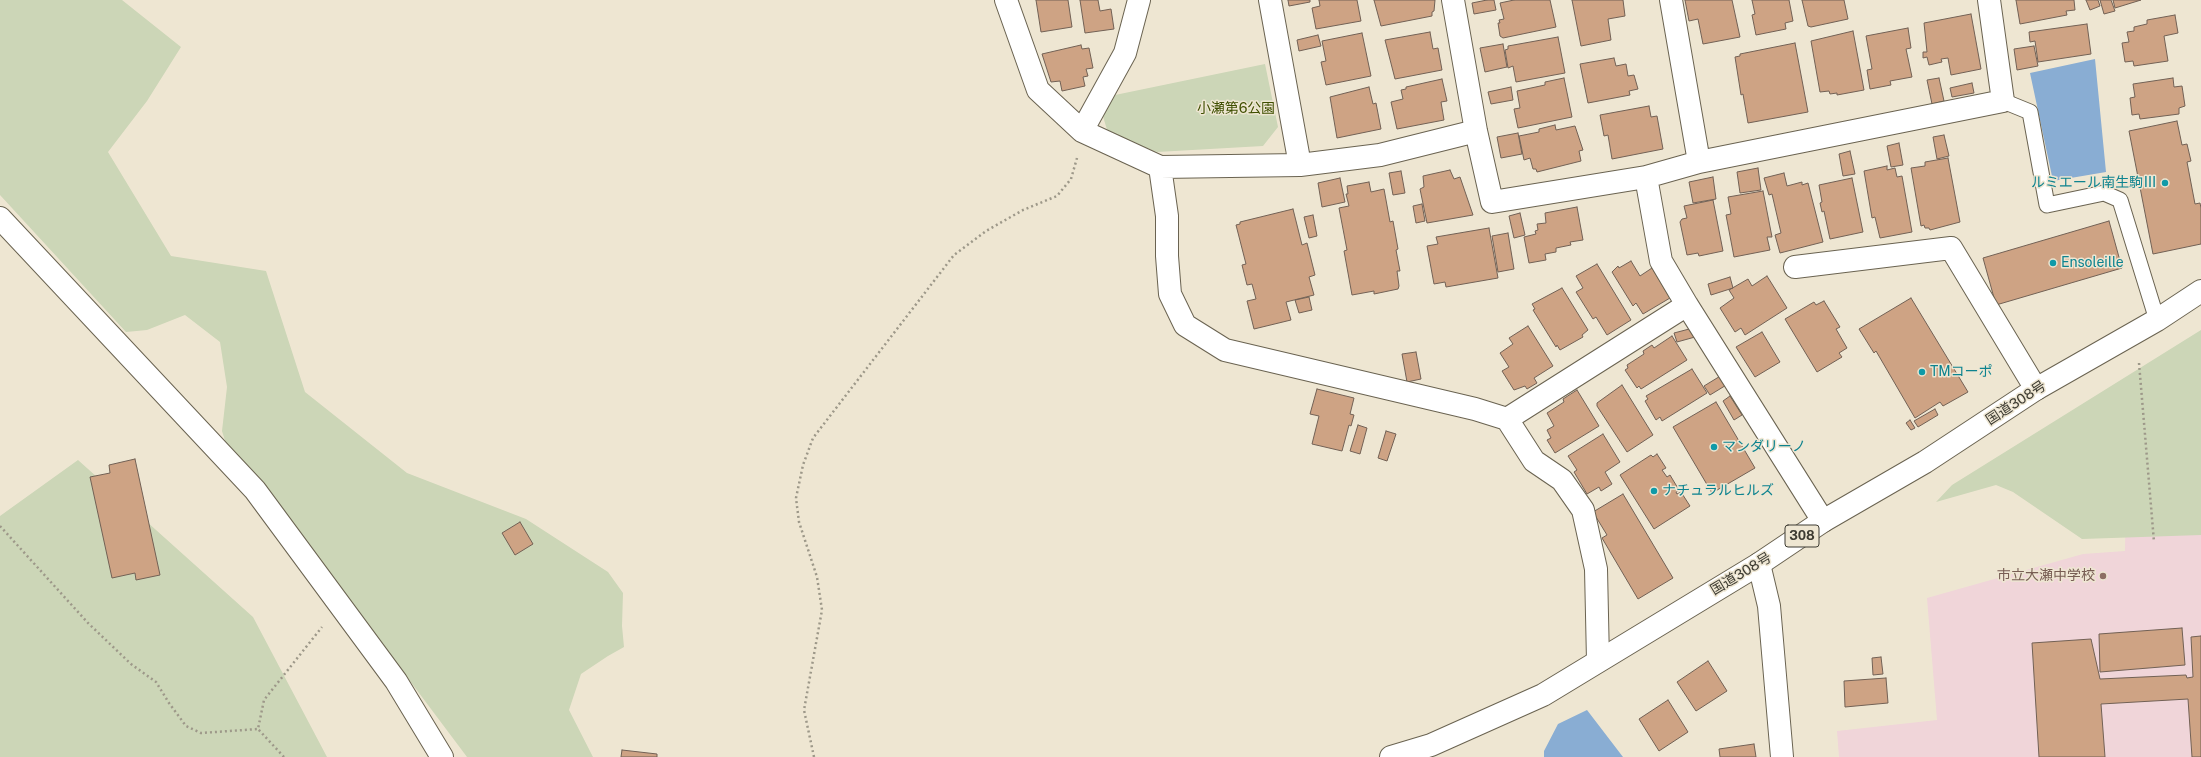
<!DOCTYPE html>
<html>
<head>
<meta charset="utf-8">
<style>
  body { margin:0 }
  canvas { display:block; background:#eee6d2 }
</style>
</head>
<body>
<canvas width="2201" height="757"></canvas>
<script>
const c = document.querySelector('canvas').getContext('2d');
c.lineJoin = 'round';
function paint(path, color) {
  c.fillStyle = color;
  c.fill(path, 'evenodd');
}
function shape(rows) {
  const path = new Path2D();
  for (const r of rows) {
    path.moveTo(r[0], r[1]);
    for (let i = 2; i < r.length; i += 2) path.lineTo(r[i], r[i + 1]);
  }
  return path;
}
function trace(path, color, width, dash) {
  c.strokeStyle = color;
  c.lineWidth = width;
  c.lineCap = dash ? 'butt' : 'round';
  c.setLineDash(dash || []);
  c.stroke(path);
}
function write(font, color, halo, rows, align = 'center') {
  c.font = font + ' "Public Sans","Noto Sans JP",sans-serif';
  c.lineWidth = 3;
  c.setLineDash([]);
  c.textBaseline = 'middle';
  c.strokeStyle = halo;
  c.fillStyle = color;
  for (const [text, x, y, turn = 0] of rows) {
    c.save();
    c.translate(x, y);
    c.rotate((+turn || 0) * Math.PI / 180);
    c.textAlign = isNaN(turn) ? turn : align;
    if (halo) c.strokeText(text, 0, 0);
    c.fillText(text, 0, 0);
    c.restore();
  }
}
paint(shape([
  [2201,431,2201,757,1839,757,1837,731,1937,720,1927,598,2083,554,2125,551,2127,432]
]), '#f0d5d9');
paint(shape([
  [0,0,122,0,181,47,147,101,108,152,171,256,266,271,305,392,407,473,526,519,608,572,623,593,622,626,624,647,608,656,581,674,569,710,593,757,467,757,299,533,227,447,222,431,227,387,220,342,185,315,147,330,126,332,0,195],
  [1265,64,1278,127,1263,146,1157,152,1108,133,1102,113,1115,95],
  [2201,330,2201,535,2082,539,2013,492,1996,485,1936,502,1952,485],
  [78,460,253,617,327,757,0,757,0,516]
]), '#ccd6b7');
paint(shape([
  [2095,59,2106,172,2053,181,2030,73],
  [1587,710,1623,757,1544,757,1544,751,1558,724]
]), '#89add3');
const building = shape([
  [1036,0,1068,0,1072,27,1041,32,1036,0],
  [1080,0,1098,0,1100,11,1111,9,1114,29,1085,33,1080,0],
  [1288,0,1310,0,1310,2,1289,6,1288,0],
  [1319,0,1357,0,1361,21,1316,29,1312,8,1320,6,1319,0],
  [1374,0,1435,0,1434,11,1432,12,1432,16,1381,26,1374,0],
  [1487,0,1494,0,1496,10,1474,14,1472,3,1487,0],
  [1514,0,1550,0,1556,27,1503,38,1500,36,1498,23,1500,23,1499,20,1504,19,1500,3,1514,0],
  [1572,0,1623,0,1625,16,1608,19,1611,40,1581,46,1572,0],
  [1685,0,1732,0,1740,37,1703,44,1698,19,1689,21,1685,0],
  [1752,0,1789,0,1793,21,1785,23,1786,29,1756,35,1752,15,1755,14,1752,0],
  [1802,0,1844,0,1848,19,1811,27,1808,26,1802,0],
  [2016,0,2074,0,2075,10,2066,11,2067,15,2020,24,2016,0],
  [2086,0,2098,0,2100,6,2090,10,2086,0],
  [2100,0,2111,0,2115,11,2104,14,2100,0],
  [2113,0,2141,0,2115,8,2113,0],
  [1971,14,1981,69,1951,75,1948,58,1941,59,1942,62,1929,65,1927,57,1923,58,1923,52,1927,52,1924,23,1971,14],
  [2175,15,2178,33,2164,36,2168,61,2134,66,2133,61,2125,62,2122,43,2129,42,2127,32,2134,31,2134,27,2147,24,2147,20,2175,15],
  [2087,24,2091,54,2038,62,2035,41,2030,42,2029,32,2087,24],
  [1908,28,1911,48,1906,49,1912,77,1890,81,1891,85,1870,89,1867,70,1872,69,1866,36,1908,28],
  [1853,31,1864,90,1837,95,1837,93,1830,94,1829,91,1820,92,1811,41,1853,31],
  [1430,32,1433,49,1438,48,1442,70,1395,79,1385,40,1430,32],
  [1362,33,1371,76,1326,85,1321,62,1326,61,1322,41,1362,33],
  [1318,35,1321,46,1299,51,1297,40,1318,35],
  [1558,37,1565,73,1516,82,1513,66,1508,68,1505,50,1508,49,1508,46,1558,37],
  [1795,43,1808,112,1748,123,1743,94,1741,95,1735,57,1740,56,1740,54,1795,43],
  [1503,44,1507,67,1485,72,1480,48,1503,44],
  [1081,45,1082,49,1089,48,1093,68,1086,69,1088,76,1083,77,1085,86,1062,91,1060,81,1051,82,1042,54,1081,45],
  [2034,46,2038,66,2017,70,2014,49,2034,46],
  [1614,58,1616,66,1626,64,1628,76,1634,75,1638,89,1629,91,1630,95,1588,103,1580,64,1614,58],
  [1564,78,1572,117,1518,128,1514,109,1520,108,1517,91,1545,85,1545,82,1564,78],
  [1939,78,1944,101,1932,104,1927,80,1939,78],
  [2173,78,2174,87,2182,86,2185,106,2179,108,2179,114,2140,119,2139,114,2132,115,2130,98,2135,97,2133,84,2173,78],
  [1442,79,1447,101,1441,102,1444,120,1397,129,1391,102,1403,99,1401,90,1406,89,1406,87,1442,79],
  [1972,83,1974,93,1952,97,1950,88,1972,83],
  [1369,87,1373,104,1376,103,1381,129,1337,138,1330,97,1369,87],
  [1511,87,1513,100,1491,104,1488,92,1511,87],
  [1649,106,1651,117,1657,116,1663,149,1612,159,1608,135,1604,136,1600,115,1649,106],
  [2177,121,2182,145,2187,144,2191,161,2187,162,2195,204,2200,203,2201,208,2201,244,2153,254,2129,131,2177,121],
  [1555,125,1556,130,1575,126,1583,150,1579,151,1581,161,1537,172,1536,169,1533,169,1530,158,1524,160,1519,136,1539,132,1539,129,1555,125],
  [1518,133,1522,154,1501,158,1497,137,1518,133],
  [1944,135,1949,156,1937,159,1933,137,1944,135],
  [1899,143,1903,165,1891,167,1887,146,1899,143],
  [1850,151,1855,174,1843,176,1839,154,1850,151],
  [1948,158,1960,222,1930,230,1929,228,1925,228,1924,225,1921,226,1911,168,1925,166,1925,162,1948,158],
  [1887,166,1887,170,1895,168,1897,177,1902,176,1912,232,1880,238,1875,217,1872,218,1864,171,1887,166],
  [1758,168,1761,190,1740,193,1737,172,1758,168],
  [1450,170,1454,179,1460,177,1473,215,1427,223,1420,189,1424,187,1423,176,1450,170],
  [1401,171,1405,193,1393,195,1389,173,1401,171],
  [1784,173,1787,186,1802,182,1802,185,1808,183,1823,242,1780,253,1775,235,1781,233,1772,194,1769,195,1764,178,1784,173],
  [1713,177,1716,199,1693,203,1689,182,1713,177],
  [1340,178,1345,202,1322,207,1318,183,1340,178],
  [1852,178,1863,232,1830,239,1824,211,1822,212,1820,203,1822,202,1819,185,1852,178],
  [1369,182,1371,192,1384,189,1390,222,1393,221,1398,249,1396,250,1400,271,1397,271,1399,286,1398,289,1374,294,1374,291,1352,295,1344,251,1347,250,1339,208,1349,206,1346,194,1348,194,1347,186,1369,182],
  [1763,191,1772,237,1767,237,1770,250,1734,257,1726,215,1731,214,1728,197,1763,191],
  [1713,200,1723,251,1699,256,1698,253,1687,255,1680,222,1682,219,1687,218,1684,206,1713,200],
  [1422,204,1425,221,1416,223,1413,206,1422,204],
  [1577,207,1583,240,1570,242,1571,245,1556,248,1556,252,1545,254,1546,260,1529,263,1524,237,1536,234,1535,231,1538,230,1537,224,1546,223,1545,213,1577,207],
  [1293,209,1302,245,1307,243,1315,275,1309,277,1314,295,1286,302,1291,320,1254,329,1247,301,1256,299,1252,284,1247,285,1242,265,1246,264,1236,225,1240,224,1240,222,1293,209],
  [1520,213,1525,235,1514,238,1509,216,1520,213],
  [1313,215,1317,236,1309,238,1304,217,1313,215],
  [2109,221,2122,268,1996,305,1983,258,2109,221],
  [1489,228,1498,278,1446,287,1445,282,1434,284,1427,246,1438,244,1436,237,1489,228],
  [1508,233,1514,269,1498,272,1492,236,1508,233],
  [1631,261,1640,276,1652,268,1670,298,1643,314,1636,303,1633,306,1612,272,1618,266,1619,268,1631,261],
  [1597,264,1631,320,1607,335,1596,317,1593,319,1576,292,1583,288,1576,276,1597,264],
  [1767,276,1787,308,1745,335,1741,328,1735,332,1720,308,1734,298,1729,290,1748,279,1752,286,1767,276],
  [1730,277,1733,288,1711,295,1708,284,1730,277],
  [1562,288,1588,330,1582,335,1583,337,1560,350,1557,345,1556,347,1533,310,1535,309,1532,304,1562,288],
  [1309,297,1312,310,1299,313,1295,300,1309,297],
  [1911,298,1968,392,1943,406,1940,402,1915,418,1876,351,1874,353,1859,329,1911,298],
  [1824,301,1840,327,1836,329,1847,348,1839,353,1842,357,1817,372,1785,319,1814,302,1816,305,1824,301],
  [1528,326,1553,366,1534,378,1537,383,1527,389,1525,386,1514,390,1502,371,1509,367,1500,353,1513,344,1509,338,1528,326],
  [1693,328,1695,337,1677,342,1674,333,1693,328],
  [1762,332,1780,362,1755,377,1736,347,1762,332],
  [1672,336,1687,360,1641,389,1639,386,1637,388,1625,370,1628,368,1627,365,1644,354,1643,351,1652,345,1654,348,1672,336],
  [1416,352,1421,379,1407,382,1402,354,1416,352],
  [1692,369,1707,393,1662,421,1660,417,1656,420,1645,401,1648,399,1646,396,1692,369],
  [1722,375,1728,384,1710,395,1704,386,1722,375],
  [1622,385,1653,435,1627,452,1597,406,1597,403,1622,385],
  [1317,389,1354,398,1350,414,1354,415,1351,426,1349,425,1342,451,1312,444,1319,416,1310,414,1317,389],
  [1577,390,1599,426,1555,453,1547,440,1551,438,1547,430,1554,426,1547,413,1564,402,1563,399,1577,390],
  [1730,396,1742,415,1734,420,1723,401,1730,396],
  [1716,402,1755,468,1712,493,1673,427,1716,402],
  [1935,409,1938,415,1918,427,1914,421,1935,409],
  [1910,420,1915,428,1911,430,1906,423,1910,420],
  [1358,425,1367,428,1360,454,1350,451,1358,425],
  [1386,431,1396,434,1387,461,1378,458,1386,431],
  [1603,434,1620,462,1605,472,1612,484,1601,491,1599,487,1587,494,1574,472,1577,470,1568,456,1603,434],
  [1657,454,1666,468,1662,470,1667,477,1670,475,1679,490,1676,492,1677,494,1681,492,1690,506,1654,529,1620,475,1651,455,1653,457,1657,454],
  [135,459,160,575,136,580,135,573,112,578,90,477,110,473,109,465,135,459],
  [1623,494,1673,578,1638,599,1602,538,1607,535,1593,512,1623,494],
  [520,522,533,544,515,555,502,533,520,522],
  [2182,628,2185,665,2100,672,2099,634,2182,628],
  [2201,636,2201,757,2192,757,2188,699,2101,704,2105,757,2039,757,2032,643,2091,639,2100,679,2186,675,2187,678,2193,677,2191,637,2201,636],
  [1881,657,1883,674,1873,675,1872,658,1881,657],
  [1708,661,1727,691,1696,711,1677,682,1708,661],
  [1886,678,1888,703,1845,707,1844,681,1886,678],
  [1668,700,1688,732,1659,751,1639,719,1668,700],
  [1754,744,1756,757,1720,757,1719,749,1754,744],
  [622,750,657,754,657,757,621,757,622,750]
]);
paint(building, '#cea384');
trace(building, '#726155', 1);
const service = shape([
  [2003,101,2030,112,2047,205,2104,193,2120,200,2157,320]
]);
const minor = shape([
  [1006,0,1038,90,1082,131,1160,167,1300,165,1380,155,1476,131],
  [1270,0,1300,165],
  [1453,0,1476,131,1492,202,1646,177,1699,162,2003,101,1989,0],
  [1671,0,1699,162],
  [1082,131,1125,53,1139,0],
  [1160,167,1167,216,1167,256,1170,294,1185,325,1225,350,1475,409,1507,419,1534,461,1562,480,1583,510,1596,569,1598,661],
  [1646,177,1661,261,1687,305,1823,521],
  [0,218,255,490,396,681,442,757],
  [1795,267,1951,248,2036,389],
  [1507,419,1687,305],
  [1759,564,1769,606,1782,757]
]);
const trunk = shape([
  [1391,757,1431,745,1543,695,1759,564,1823,521,1925,462,2036,389,2157,320,2201,291]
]);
trace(service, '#6a6351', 17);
trace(minor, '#6a6351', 24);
trace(trunk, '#6a6351', 24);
trace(shape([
  [2139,363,2154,542],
  [0,526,88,623,131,664,156,682,169,703,186,726,201,733,258,729],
  [284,757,258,729,264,700,322,627],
  [814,757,804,710,822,610,817,577,799,522,796,498,803,465,813,438,954,255,986,231,1023,210,1057,196,1071,179,1077,158]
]), '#9d9889', 2.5, [2, 3]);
trace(service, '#fff', 15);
trace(minor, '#fff', 22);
trace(trunk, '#fff', 22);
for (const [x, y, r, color] of [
  [2165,183,4,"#0f9aa8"],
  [2053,263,4,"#0f9aa8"],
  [1922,372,4,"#0f9aa8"],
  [1714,447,4,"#0f9aa8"],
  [1654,491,4,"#0f9aa8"],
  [2103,576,4,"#8d6e63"]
]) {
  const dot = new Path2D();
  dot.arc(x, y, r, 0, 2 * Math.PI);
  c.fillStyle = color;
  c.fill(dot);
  trace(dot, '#eee6d2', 1.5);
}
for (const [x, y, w] of [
  [1802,536,34]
]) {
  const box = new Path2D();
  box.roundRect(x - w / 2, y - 11, w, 22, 3);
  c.fillStyle = '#eee6d2';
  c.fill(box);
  trace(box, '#3d3b32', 1);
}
write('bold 13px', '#3d3b32', null, [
  ["308",1802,536]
]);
write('14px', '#3f4f00', '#eee6d2', [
  ["小瀬第6公園",1236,109]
]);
write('14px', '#0d838f', '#eee6d2', [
  ["ルミエール南生駒Ⅲ",2157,183,"right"],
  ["Ensoleille",2061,263],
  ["TMコーポ",1930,372],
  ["マンダリーノ",1722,447],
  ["ナチュラルヒルズ",1662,491]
], 'left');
write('14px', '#3d3b32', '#eee6d2', [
  ["国道308号",2016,403,-33],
  ["国道308号",1741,574,-31]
]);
write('14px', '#785e54', '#eee6d2', [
  ["市立大瀬中学校",2095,576]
], 'right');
</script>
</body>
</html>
